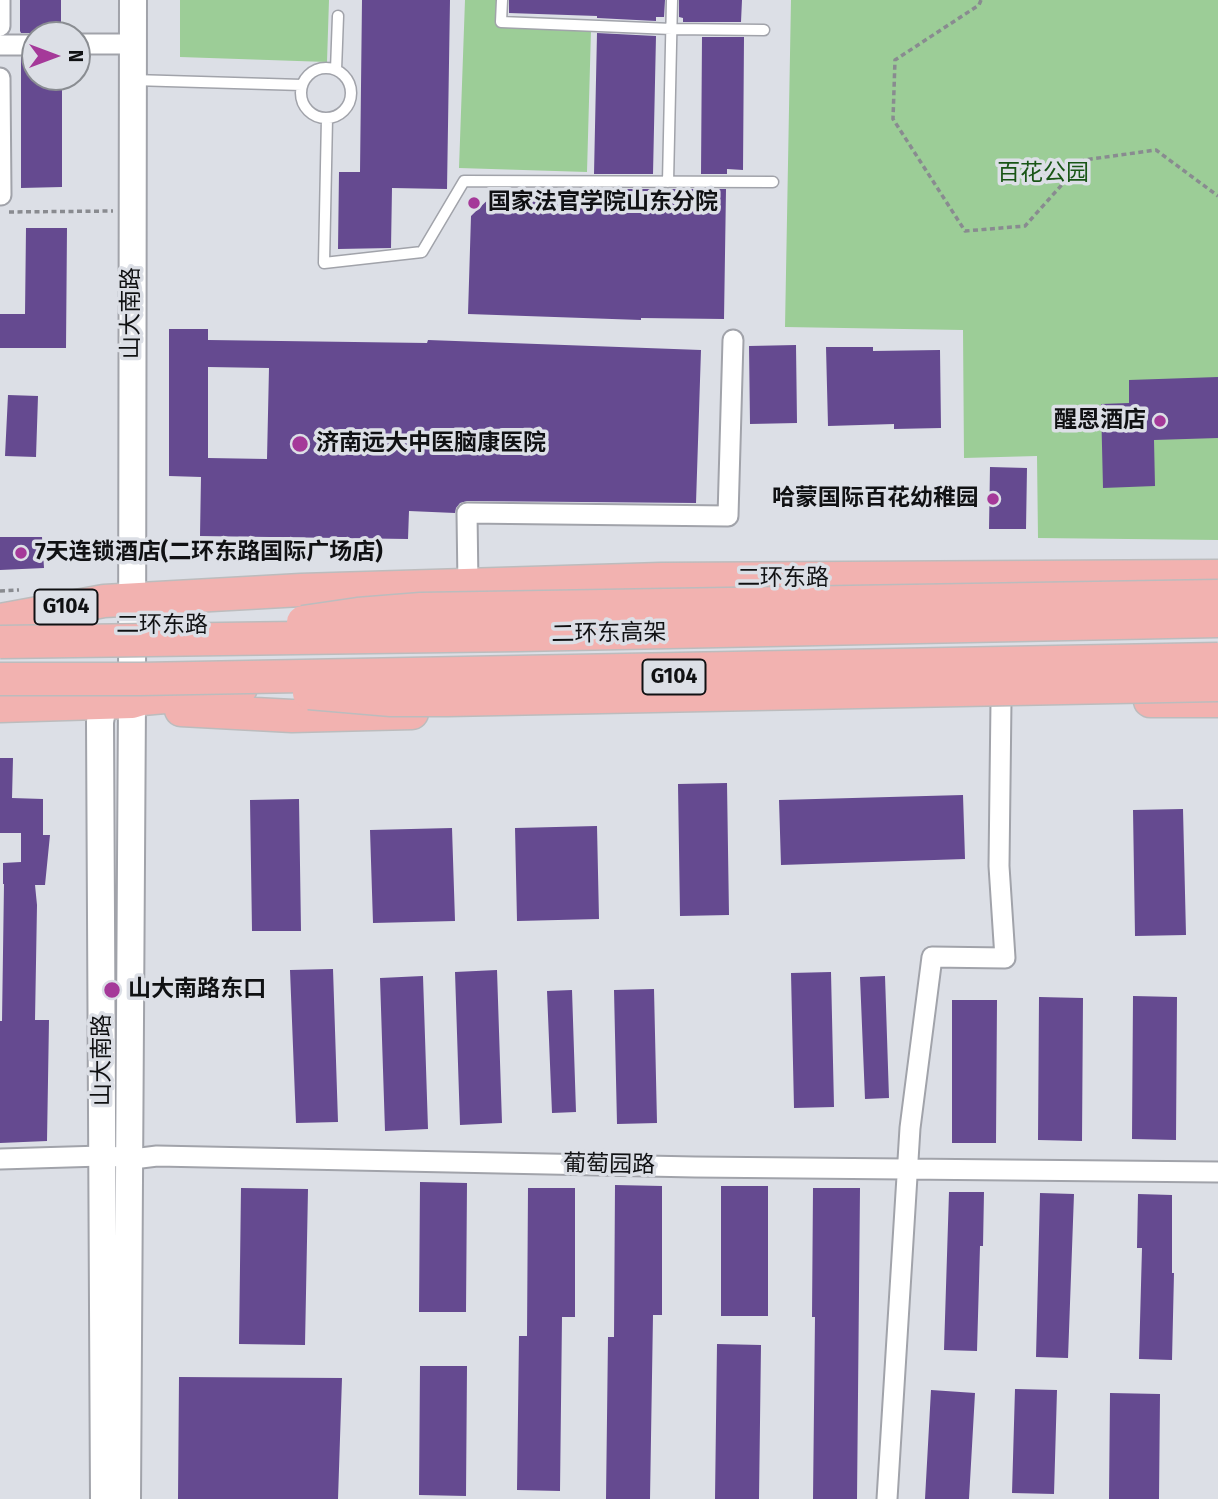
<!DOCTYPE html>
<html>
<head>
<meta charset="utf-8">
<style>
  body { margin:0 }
  #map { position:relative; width:1218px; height:1499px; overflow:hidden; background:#dcdfe6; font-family:"Fira Sans",sans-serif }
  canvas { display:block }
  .north { position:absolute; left:21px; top:21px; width:70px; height:70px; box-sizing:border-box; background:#dcdfe6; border:2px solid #8a8d92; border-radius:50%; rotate:90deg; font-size:19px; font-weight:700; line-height:28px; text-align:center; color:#101113 }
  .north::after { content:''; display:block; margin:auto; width:24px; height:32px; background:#a53999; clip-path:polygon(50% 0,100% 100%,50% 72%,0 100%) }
</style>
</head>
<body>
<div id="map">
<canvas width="1218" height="1499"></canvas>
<div class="north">N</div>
</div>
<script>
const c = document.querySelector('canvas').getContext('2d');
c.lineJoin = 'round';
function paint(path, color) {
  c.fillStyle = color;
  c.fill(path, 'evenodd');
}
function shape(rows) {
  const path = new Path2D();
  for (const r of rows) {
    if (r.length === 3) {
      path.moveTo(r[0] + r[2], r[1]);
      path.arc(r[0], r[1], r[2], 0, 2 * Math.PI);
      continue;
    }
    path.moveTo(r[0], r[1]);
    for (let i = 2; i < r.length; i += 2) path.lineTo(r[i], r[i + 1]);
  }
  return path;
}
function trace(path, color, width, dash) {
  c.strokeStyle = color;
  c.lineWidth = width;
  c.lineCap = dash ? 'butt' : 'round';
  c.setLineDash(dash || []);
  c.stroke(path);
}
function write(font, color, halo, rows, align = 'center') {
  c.font = font + ' "Fira Sans","Noto Sans SC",sans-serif';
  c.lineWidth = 7;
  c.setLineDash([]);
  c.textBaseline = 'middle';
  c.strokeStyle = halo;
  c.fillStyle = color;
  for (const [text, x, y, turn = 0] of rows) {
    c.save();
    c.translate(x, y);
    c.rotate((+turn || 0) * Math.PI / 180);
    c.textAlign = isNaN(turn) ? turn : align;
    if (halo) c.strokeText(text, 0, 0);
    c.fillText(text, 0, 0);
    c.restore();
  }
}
paint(shape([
  [180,0,329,0,327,62,180,57],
  [465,0,498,0,497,26,591,30,587,172,459,168],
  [791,0,1218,0,1218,540,1038,538,1037,456,964,458,963,330,785,327]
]), '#9ccd97');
paint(shape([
  [20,0,61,0,61,31,35,31,35,33,21,33,20,31],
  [362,0,450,0,447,189,392,188,391,248,338,249,339,172,360,172],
  [509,0,665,0,664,17,656,17,656,21,597,18,597,16,509,13],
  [679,0,742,0,741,22,683,22,683,18,679,17],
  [597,33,656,36,653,174,594,174],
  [702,37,744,37,743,170,727,169,727,174,701,174],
  [21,57,35,57,35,77,62,77,62,187,21,188],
  [499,189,594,191,594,189,726,189,724,319,641,318,641,320,468,314,471,216],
  [26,228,67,228,66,348,0,348,0,314,25,314],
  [169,329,208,329,208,340,427,343,428,340,701,350,696,503,467,501,460,503,456,508,455,513,409,511,408,539,200,536,201,477,169,476],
  [208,367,269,368,267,459,208,458],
  [796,345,797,423,750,424,749,346],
  [826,347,873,347,873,351,940,350,941,428,894,429,894,424,828,426],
  [1218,377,1218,438,1154,440,1155,486,1103,488,1101,404,1129,403,1129,380],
  [8,395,38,396,36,457,5,456],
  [990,467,1027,468,1026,529,989,529],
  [0,537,42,537,44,568,0,570],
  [0,758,13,758,12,798,43,799,43,835,50,835,45,885,35,885,37,905,35,1020,49,1020,47,1141,0,1143,0,1021,2,1021,4,884,3,884,3,863,21,862,21,833,0,833],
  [727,783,729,915,680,916,678,784],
  [963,795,965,859,781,865,779,800],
  [299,799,301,931,252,931,250,800],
  [1183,809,1186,935,1135,936,1133,810],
  [597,826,599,919,517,921,515,828],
  [452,828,455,921,373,923,370,830],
  [333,969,338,1122,296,1123,290,970],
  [497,970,502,1123,460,1125,455,972],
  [831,972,834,1107,794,1108,791,973],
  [423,976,428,1129,385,1131,380,978],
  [885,976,889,1098,865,1099,860,977],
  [654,989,657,1123,617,1124,614,990],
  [572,990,576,1112,552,1113,547,991],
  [1133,996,1177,997,1176,1140,1132,1139],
  [1039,997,1083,998,1082,1141,1038,1140],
  [952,1000,997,1000,996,1143,952,1143],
  [420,1182,467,1183,466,1312,419,1312],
  [615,1185,662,1186,662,1315,653,1315,650,1499,606,1499,608,1337,614,1337],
  [721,1186,768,1186,768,1316,721,1316],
  [241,1188,308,1189,305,1345,239,1344],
  [528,1188,575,1188,575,1317,562,1317,560,1491,517,1490,519,1336,527,1336],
  [813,1188,860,1188,857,1499,813,1499,815,1317,812,1317],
  [949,1192,984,1192,983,1246,980,1246,977,1351,944,1350],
  [1040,1193,1074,1194,1068,1358,1036,1357],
  [1138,1194,1172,1195,1172,1273,1174,1273,1172,1360,1139,1359,1142,1248,1137,1248],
  [717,1344,761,1345,759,1499,715,1499],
  [420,1366,467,1366,466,1496,419,1495],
  [179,1377,342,1378,338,1499,178,1499],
  [1015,1389,1057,1390,1054,1494,1012,1493],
  [931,1390,975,1393,969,1499,925,1499],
  [1110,1393,1160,1394,1159,1499,1109,1499]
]), '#654a90');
const service = shape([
  [502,0,501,22,672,29,764,30],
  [326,93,25],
  [336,70,338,16],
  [133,80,302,85],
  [327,118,324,263,422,252,464,181,773,182],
  [668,182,672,0]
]);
const minor = shape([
  [0,26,0,0],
  [77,44,133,44],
  [0,45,35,45],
  [0,78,1,195],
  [468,585,467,513,728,516,733,340],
  [0,1159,102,1156,141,1158,157,1156,695,1167,1218,1172],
  [887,1499,910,1128,932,957,1005,958,999,866,1001,701]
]);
const secondary = shape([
  [104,1499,100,722,103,704,110,684],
  [127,1499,132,702,133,0]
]);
const trunk = shape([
  [0,620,104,601,301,590,661,579,1218,576],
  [1150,701,1218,701],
  [0,706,132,702,142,699,188,695,241,688],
  [181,710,292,716,412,713]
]);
trace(service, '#a1a3aa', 13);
trace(minor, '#a1a3aa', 23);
trace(secondary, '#a1a3aa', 30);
trace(trunk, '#bcbcbd', 35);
trace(shape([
  [981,0,979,5,895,60,893,119,965,231,1025,226,1084,160,1156,150,1218,196],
  [9,212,113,211],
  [0,591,19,590]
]), '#898b90', 3.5, [5, 3.5]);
trace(service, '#fff', 10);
trace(minor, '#fff', 19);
trace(secondary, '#fff', 26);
trace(trunk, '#f2b2b0', 32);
const trunkBridge = shape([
  [303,622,358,614,421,609,1218,596],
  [0,642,519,635,1218,621],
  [0,679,140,679,1218,659],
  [309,693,391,700,448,700,1218,685]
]);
trace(trunkBridge, '#bcbcbd', 35, []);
trace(trunkBridge, '#f2b2b0', 32);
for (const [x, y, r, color] of [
  [474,203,7,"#a53999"],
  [1160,421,7,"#a53999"],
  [300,444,9,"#a53999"],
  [993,499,7,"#a53999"],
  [21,553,7,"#a53999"],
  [112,990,9,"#a53999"]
]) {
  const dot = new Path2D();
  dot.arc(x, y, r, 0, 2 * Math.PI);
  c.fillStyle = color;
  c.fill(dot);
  trace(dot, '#dcdfe6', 2.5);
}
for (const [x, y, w] of [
  [66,607,63],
  [674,677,63]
]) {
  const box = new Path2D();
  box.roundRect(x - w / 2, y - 17.5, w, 35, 5);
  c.fillStyle = '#dcdfe6';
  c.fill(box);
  trace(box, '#101113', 2);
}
write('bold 21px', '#101113', null, [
  ["G104",66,607],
  ["G104",674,677]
]);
write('23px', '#185515', '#dcdfe6', [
  ["百花公园",1043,174]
]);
write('bold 23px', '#101113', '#dcdfe6', [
  ["国家法官学院山东分院",488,203],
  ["醒恩酒店",1146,421,"right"],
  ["济南远大中医脑康医院",316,444],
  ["哈蒙国际百花幼稚园",979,499,"right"],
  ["7天连锁酒店(二环东路国际广场店)",35,553],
  ["山大南路东口",128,990]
], 'left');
write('23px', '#101113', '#dcdfe6', [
  ["山大南路",132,313,-90],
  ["二环东路",783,579],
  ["二环东路",162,626],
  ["二环东高架",609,634,-1],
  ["山大南路",103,1060,-90],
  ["葡萄园路",609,1165,1]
]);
</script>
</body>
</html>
